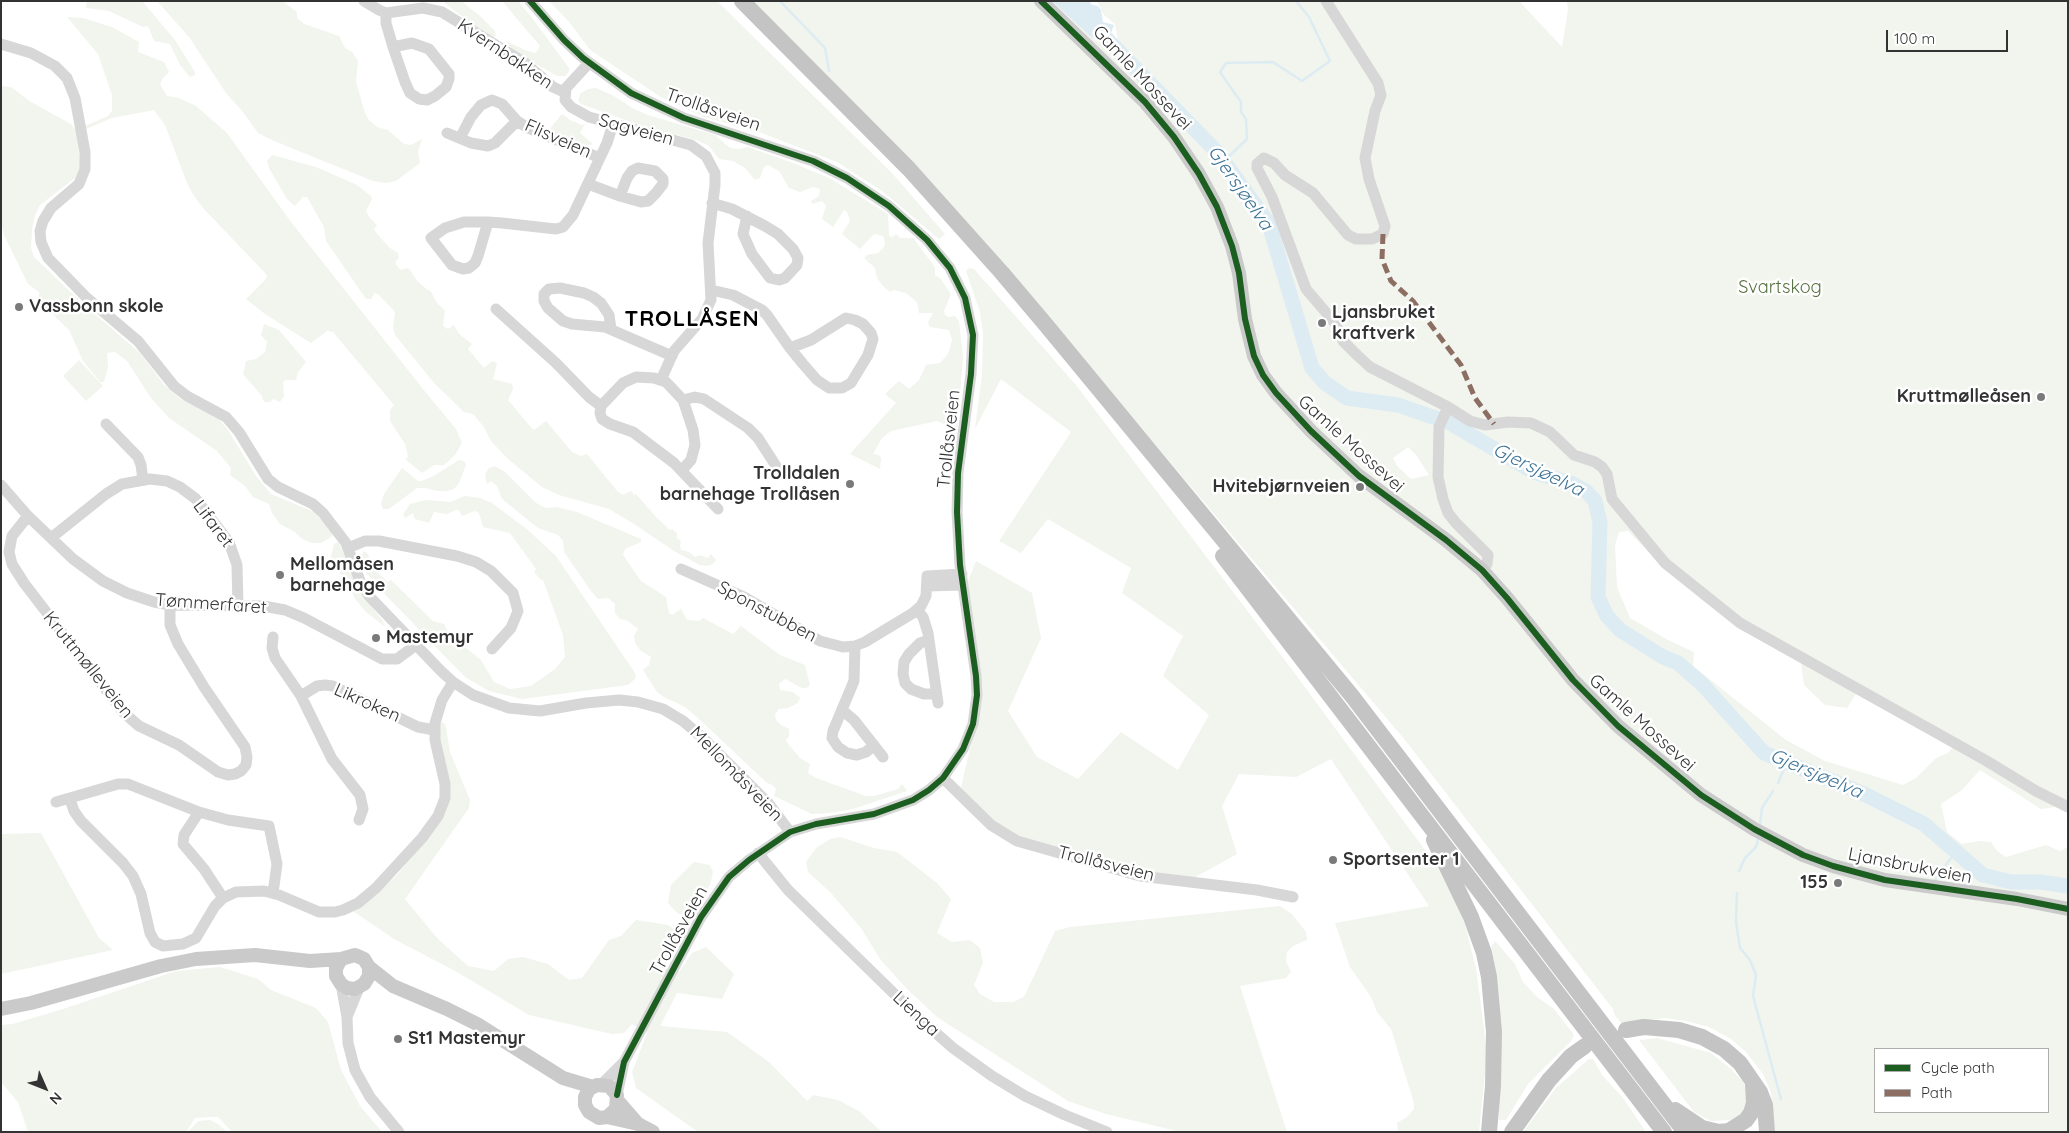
<!DOCTYPE html>
<html>
<head>
<meta charset="utf-8">
<style>
  body { margin:0 }
  #map { position:relative; width:2069px; height:1133px; overflow:hidden; background:#fff; font-family:Quicksand,sans-serif }
  canvas { display:block }
  .frame { position:absolute; inset:0; border:2px solid #333; pointer-events:none }
  .legend { position:absolute; left:1874px; top:1048px; width:175px; height:65px; box-sizing:border-box; background:#fff; border:1px solid #adadad; margin:0; padding:6px 9px; list-style:none; font-size:15px; color:#333 }
  .legend li { display:flex; align-items:center; gap:10px; height:25px }
  .legend b { width:25px; border:1px solid #adadad }
  .north { position:absolute; left:20px; top:1063px; width:50px; height:50px; -webkit-text-stroke:4px #fff; paint-order:stroke; rotate:134deg; font-size:14px; font-weight:700; line-height:20px; text-align:center; color:#333 }
  .north::after { content:''; display:block; margin:auto; width:18px; height:22px; background:#333; clip-path:polygon(50% 0,100% 100%,50% 72%,0 100%) }
  .scale { position:absolute; left:1886px; top:30px; width:122px; height:22px; box-sizing:border-box; border:2px solid #333; border-top:0; padding-left:6px; font-size:15px; line-height:18px; white-space:nowrap; color:#333; -webkit-text-stroke:4px #fff; paint-order:stroke }
</style>
</head>
<body>
<div id="map">
<canvas width="2069" height="1133"></canvas>
<div class="frame"></div>
<ul class="legend">
<li><b style="height:6px;background:#1b5e20"></b>Cycle path</li>
<li><b style="height:6px;background:#8d6e63"></b>Path</li>
</ul>
<div class="north">N</div>
<div class="scale">100 m</div>
</div>
<script>
const c = document.querySelector('canvas').getContext('2d');
c.lineJoin = 'round';
function paint(path, color) {
  c.fillStyle = color;
  c.fill(path, 'evenodd');
}
function shape(rows) {
  const path = new Path2D();
  for (const r of rows) {
    path.moveTo(r[0], r[1]);
    for (let i = 2; i < r.length; i += 2) path.lineTo(r[i], r[i + 1]);
  }
  return path;
}
function trace(path, color, width, dash) {
  c.strokeStyle = color;
  c.lineWidth = width;
  c.lineCap = dash ? 'butt' : 'round';
  c.setLineDash(dash || []);
  c.stroke(path);
}
function write(font, color, halo, rows, align = 'center') {
  c.font = font + ' Quicksand,sans-serif';
  c.lineWidth = 5;
  c.setLineDash([]);
  c.textBaseline = 'middle';
  c.strokeStyle = halo;
  c.fillStyle = color;
  for (const [text, x, y, turn = 0] of rows) {
    c.save();
    c.translate(x, y);
    c.rotate((+turn || 0) * Math.PI / 180);
    c.textAlign = isNaN(turn) ? turn : align;
    if (halo) c.strokeText(text, 0, 0);
    c.fillText(text, 0, 0);
    c.restore();
  }
}
paint(shape([
  [87,1,142,1,175,40,195,72,195,75,190,77,180,65,170,44,154,41,148,26,143,27,109,11,86,8],
  [157,1,282,1,297,12,297,18,304,24,339,36,345,48,352,52,358,61,356,82,365,113,369,120,377,127,388,130,404,144,411,145,422,139,418,152,420,163,396,181,386,183,373,181,274,141,258,133,243,112,226,93,189,37],
  [442,1,461,1,479,15,495,31,496,36,492,37,477,28],
  [502,1,518,1,533,19,569,68,569,72,565,76,557,76,504,46,503,44,508,42,527,51,536,53,540,46],
  [549,1,717,1,892,173,945,234,939,239,882,191,837,162,759,132,704,117,661,97,590,50,570,23],
  [745,1,1054,1,1091,37,1111,51,1118,41,1115,24,1104,15,1097,1,1519,1,1562,47,1568,10,1567,1,2068,1,2068,812,2056,807,2041,809,1980,770,1962,790,1941,804,1947,832,1962,844,1980,841,1991,842,1997,851,2006,857,2046,845,2060,851,2068,847,2068,1132,1775,1132,1771,1092,1763,1074,1746,1052,1731,1039,1709,1027,1686,1021,1664,1018,1622,1024,1614,1014,1613,1009,1405,740,1088,365],
  [1408,447,1416,455,1429,475,1411,479,1397,466,1393,458],
  [1628,531,1660,564,1801,663,1804,685,1825,705,1847,708,1856,694,1954,746,1948,753,1936,758,1916,778,1903,785,1825,761,1786,740,1693,666,1694,652,1668,640,1630,618,1617,587,1615,545,1619,532],
  [1875,1049,2048,1049,2048,1112,1875,1112],
  [67,17,83,18,112,27,139,42,138,52,164,62,169,72,163,78,160,84,167,96,179,98,196,106,227,133,291,222,423,389,456,429,462,443,455,455,444,465,434,465,422,473,406,460,408,456,405,444,390,421,390,410,394,405,333,332,327,331,311,343,265,314,246,299,266,279,267,275,203,208,194,196,187,183,165,125,154,110,112,118,86,129,85,126,108,116,112,111,112,95,98,54],
  [1,86,11,87,31,102,71,124,77,132,81,170,75,178,40,205,35,215,32,229,31,248,34,257,81,302,140,353,164,385,179,398,218,418,228,430,256,476,271,494,314,512,334,533,331,537,321,543,312,543,302,539,295,532,280,524,272,513,269,504,253,497,245,486,230,475,231,468,217,451,169,418,151,398,127,361,115,352,107,353,108,367,104,382,100,382,83,361,69,330,39,301,39,292,28,284,4,235,1,223],
  [596,88,614,96,634,109,648,115,715,135,730,148,739,149,748,147,793,163,829,178,888,214,889,236,892,237,896,234,900,238,913,238,935,267,935,275,940,278,951,294,944,311,945,315,949,317,955,316,959,321,963,356,957,436,954,445,951,446,948,444,945,436,950,427,937,421,891,431,882,438,873,454,879,455,881,458,880,469,850,454,896,403,885,394,899,381,909,389,919,380,926,365,940,363,948,354,952,340,949,330,930,327,928,322,933,313,919,313,917,302,912,298,906,293,894,290,890,292,883,286,877,278,875,268,864,258,867,255,878,253,884,247,885,243,883,236,874,234,860,249,842,234,850,221,847,212,844,210,833,227,822,219,826,206,822,201,812,204,811,201,819,196,820,189,813,187,800,192,789,188,779,171,768,165,764,167,760,178,755,180,745,168,733,161,719,159,708,145,696,140,642,126,581,104,578,100,581,93,588,89],
  [562,114,570,120,582,125,585,124,580,133,593,144,588,146,580,145,548,131],
  [272,155,316,167,357,185,371,196,372,199,366,211,370,218,377,225,374,229,378,235,390,248,398,253,399,258,395,262,397,266,401,270,407,268,410,270,417,281,429,291,430,290,437,303,445,311,443,326,448,329,454,325,459,334,472,344,468,349,484,368,492,361,495,362,497,364,493,379,512,384,513,389,508,400,529,425,534,430,546,421,572,452,581,456,587,454,618,492,623,495,631,491,634,495,636,494,657,518,670,530,672,529,677,533,677,538,681,541,680,545,681,550,689,552,695,557,700,555,708,558,711,554,716,560,713,564,707,566,700,565,674,551,634,524,609,509,559,495,542,487,508,459,491,441,484,427,473,414,464,412,434,383,395,335,393,328,395,312,379,295,375,293,371,299,366,299,326,241,324,227,307,197,303,197,295,206,287,199,269,168,267,161],
  [969,268,974,269,1076,385,1293,671,1447,880,1465,925,1476,968,1487,1053,1479,1132,1398,1132,1397,1123,1407,1117,1414,1109,1414,1103,1391,1029,1377,1012,1371,997,1350,967,1335,923,1429,906,1331,759,1296,777,1239,774,1222,806,1237,854,1192,879,1131,874,999,831,960,791,982,698,966,586,976,561,1032,593,1041,638,1008,711,1037,757,1078,779,1121,732,1178,770,1209,715,1163,676,1183,636,1122,593,1131,568,1048,519,1021,553,999,541,1071,432,1001,379,975,429,982,375,983,334,980,312,966,271],
  [264,324,279,330,306,362,298,372,296,380,285,380,283,382,284,396,280,402,273,399,270,402,264,402,262,396,243,374,246,361,256,359,265,352,267,342,261,335],
  [79,360,103,386,86,401,63,376],
  [459,460,464,461,466,465,459,483,454,489,447,491,437,491,426,488,417,488,389,509,383,509,381,504,384,494,402,468,418,481,421,481,432,477],
  [495,466,505,472,536,503,546,508,557,507,577,512,641,539,641,542,625,549,623,555,641,581,666,597,669,613,672,615,681,609,687,620,699,621,703,618,733,634,741,626,780,655,805,665,810,685,807,688,802,688,785,679,779,684,780,690,793,692,800,698,798,703,788,708,779,709,775,714,776,720,781,725,789,729,789,736,786,740,789,745,800,758,810,764,808,773,816,778,866,796,874,796,898,789,902,784,907,791,853,809,829,813,812,814,774,796,776,789,772,785,766,782,698,718,685,707,664,697,657,692,643,670,649,665,651,657,641,651,635,643,634,635,638,629,628,621,620,619,615,613,615,604,608,598,598,599,591,591,564,552,563,541,558,535,538,528,502,499,497,486,491,481,487,484,485,474,489,468],
  [465,496,480,498,492,503,528,530,556,556,635,673,636,678,628,685,522,699,489,691,465,677,374,583,365,571,361,556,364,551,367,553,379,574,388,582,391,580,433,621,444,624,449,634,481,660,494,682,510,689,531,686,555,669,565,657,563,635,543,580,541,580,534,572,536,569,510,533,483,527,479,513,475,511,462,516,459,510,456,510,447,514,434,512,429,523,415,519,413,513,405,518,403,514,410,504,426,500,450,502],
  [338,542,351,567,357,588,383,621,384,626,366,612,356,600,346,581,333,564,331,557,334,544],
  [439,722,444,723,446,727,450,752,470,800,469,808,405,899,438,939,468,966,494,971,508,959,523,957,548,964,569,980,582,978,609,940,621,936,636,920,668,925,678,932,675,944,664,966,679,972,692,953,706,947,734,974,722,999,677,993,660,1026,727,1032,769,1062,807,1101,813,1095,838,1100,859,1111,882,1132,698,1132,636,1088,632,1072,647,1033,632,1024,624,1033,612,1034,529,1015,457,972,394,939,353,911,376,895,397,875,435,829,447,807,438,737],
  [41,833,99,938,113,950,1,974,1,834],
  [840,837,874,848,897,852,937,883,951,899,937,933,952,942,970,940,980,948,983,963,974,985,980,994,994,1002,1013,1002,1024,997,1055,931,1070,927,1280,906,1292,914,1306,932,1307,940,1293,946,1287,952,1286,961,1291,972,1286,978,1240,986,1287,1132,1181,1132,1106,1114,1068,1101,937,1017,907,989,880,959,861,928,830,892,808,872,806,862,816,848,830,839],
  [694,862,710,865,713,872,710,885,688,916,685,917,676,912,668,903,671,885],
  [1495,941,1515,964,1523,982,1537,997,1554,1009,1574,1035,1571,1041,1528,1084,1506,1120,1499,1120,1496,974,1491,947],
  [220,967,258,979,271,990,316,1008,328,1022,341,1070,360,1106,382,1132,232,1132,218,1117,209,1117,195,1118,186,1132,28,1132,18,1102,1,1082,1,1025,13,1024,66,1008,176,971],
  [1657,1038,1711,1053,1731,1069,1744,1083,1747,1096,1744,1111,1731,1120,1711,1121,1694,1112,1639,1040],
  [1589,1059,1593,1059,1602,1075,1623,1098,1646,1132,1523,1132,1556,1088],
  [210,1120,218,1124,227,1132,188,1132,198,1121]
]), '#f1f5ed');
paint(shape([
  [1052,1,1089,1,1092,5,1098,6,1101,10,1103,22,1114,25,1111,33,1115,46,1109,49,1091,37]
]), '#ddebf3');
trace(shape([
  [780,1,825,48,829,71],
  [1224,161,1247,139,1246,119,1241,112,1241,102,1220,72,1226,63,1273,62,1302,81,1330,61,1309,17,1296,1],
  [1778,783,1787,762],
  [1760,824,1762,808,1773,791],
  [1739,871,1745,858,1756,847,1758,840],
  [1935,880,1956,851],
  [1737,893,1736,922,1740,948,1750,960,1756,975,1753,996,1781,1099]
]), '#ddebf3', 2.5);
trace(shape([
  [1101,33,1217,152,1269,224,1312,368,1325,383,1347,398,1398,405,1450,423,1534,472,1573,484,1586,491,1595,501,1600,522,1598,597,1607,616,1620,630,1663,657,1678,663,1702,684,1764,753,1864,794,1924,824,1983,875,2011,882,2040,882,2068,886]
]), '#ddebf3', 15);
trace(shape([
  [364,1,379,10,386,13,423,8,442,12,525,63,553,87,564,92],
  [530,1,564,40,583,58,631,93,684,118,813,161,847,178,889,206,927,240,950,268,965,298,973,335,971,374,958,473,957,512,960,565,976,676,977,695,973,724,963,749,943,778,929,790,913,800,874,814,816,824,790,832,749,860,729,877,701,917,624,1062,617,1095],
  [1326,1,1378,83,1381,95,1375,111,1365,158,1369,179,1385,226,1383,234,1372,239,1356,239,1348,235,1313,193,1285,175,1274,163,1264,158,1257,164,1257,168,1272,197,1306,289,1335,323,1343,341,1357,355,1370,367,1448,407,1470,421,1485,425,1508,422,1531,423,1550,432,1574,455,1595,462,1602,467,1607,474,1612,499,1665,563,1740,623,1985,760,2036,791,2068,807],
  [386,13,386,23,393,47,405,82,410,93,419,99,427,100,435,96,446,87,449,79,449,74,429,49,412,43,393,47],
  [1,44,31,53,55,66,67,78,75,98,85,152,85,169,79,184,51,208,43,221,40,231,41,242,48,258,87,298,138,341,174,386,187,396,226,417,239,432,268,479,278,487,313,504,323,513,346,543,360,581,369,596,441,671,453,682,473,695,509,708,540,711,586,703,619,700,638,702,663,709,683,721,704,739,769,804,790,832],
  [589,63,566,88,565,100,571,107,589,117,691,145,706,156,715,173,715,185,708,243,711,300,702,319,674,351,661,380],
  [447,133,471,143,488,146,495,143,517,121],
  [460,138,471,117,481,105,492,100,502,104,517,121,528,128,600,158],
  [588,184,620,196,641,202,648,201,656,193,663,184,663,179,655,171,638,168,632,171,627,178,620,196],
  [712,203,732,209,765,226,778,234,793,249,798,258,797,265,785,278,779,280,770,278,752,254,743,234,747,216],
  [488,222,478,256,475,263,469,268,463,269,452,265,431,238,445,228,464,222,488,222,502,223,556,229,563,227,573,215,607,143,613,124],
  [711,290,733,295,762,310,767,315,790,348,803,364,817,380,829,388,842,388,851,383,868,355,873,339,871,333,863,324,855,320,846,318,811,340,790,348],
  [496,309,556,363,589,397,601,406],
  [611,329,609,315,601,303,593,297,584,293,560,288,549,289,544,294,544,301,548,308,563,321,572,324,605,327,672,356],
  [683,400,695,397,704,399,748,428,758,438,776,466],
  [1448,407,1439,427,1438,477,1443,499,1448,513,1456,523,1488,555,1487,564,1482,570],
  [106,424,138,457,141,465,143,480],
  [682,470,691,460,695,445,693,430,683,400,666,382,654,378,636,377,623,383,601,406,600,413,602,419,610,424,633,432,674,463,718,509],
  [1,485,28,516,73,559,103,581,127,593,154,602,170,605,263,606,285,610,304,618,382,659,397,659,416,645],
  [28,516,12,536,9,552,12,564,24,583,123,712,139,726,179,745,218,772,228,775,235,774,241,771,246,765,247,757,245,747,204,687,178,644,170,625,170,605],
  [51,538,106,494,122,484,150,479,167,481,180,487,196,499,229,542,237,565,238,606],
  [348,548,365,541,379,541,457,556,476,562,491,571,513,593,518,611,511,628,492,649],
  [681,569,744,597,820,641,843,647,855,646,865,642,913,613,921,606,926,596,927,576,962,574],
  [927,586,963,585],
  [917,610,923,617,928,633,938,703],
  [273,637,272,648,275,658,301,696,332,759,360,795,363,809,359,820],
  [929,640,920,643,909,654,904,662,903,674,905,683,911,689,924,694,936,694],
  [855,646,854,681,833,731,832,738,838,747,847,753,857,755,866,752,874,745],
  [301,696,317,686,325,685,333,686,418,727,434,730],
  [842,710,854,720,883,757],
  [943,778,991,825,1017,841,1140,876,1257,890,1293,897],
  [70,799,74,811,81,821,123,863,133,876,141,894,150,933,155,942,163,946,183,944,196,938,215,906,223,898,236,892,264,891,279,895,319,912,335,912,343,910,358,903,376,888,422,838,438,816,445,798,445,784,435,740,435,723,442,700,453,682],
  [56,802,118,784,128,784,199,812,228,820,269,826,277,864,273,893],
  [199,812,184,835,183,844,204,869,223,898],
  [758,853,788,890,920,1019,953,1048,992,1076,1025,1096,1065,1115,1107,1132],
  [341,984,347,1017,348,1043,355,1070,370,1097,399,1132],
  [347,1017,359,988],
  [602,1084,624,1062]
]), '#d7d7d7', 11);
trace(shape([
  [1041,1,1145,102,1174,137,1199,174,1217,207,1232,246,1239,273,1245,319,1254,356,1263,375,1276,393,1311,431,1359,476,1446,540,1482,570,1507,598,1573,680,1618,726,1701,795,1754,829,1803,855,1833,866,1885,880,2017,899,2068,909],
  [341,959,336,968,336,976,341,984,347,988,355,989,364,984,369,976,369,967],
  [1,1009,31,1003,161,966,196,959,255,955,310,961,341,959,355,955,364,959,369,967,393,986,447,1009,477,1024,563,1078,593,1087],
  [618,1101,638,1124,653,1132],
  [607,1117,616,1109,617,1095,609,1086,597,1085,589,1089,585,1097,585,1105,589,1112,599,1118,607,1117,638,1124]
]), '#cacaca', 14);
trace(shape([
  [742,1,909,169,1002,273,1046,325,1352,696,1685,1132],
  [1223,556,1664,1132],
  [1434,840,1471,917,1484,953,1489,977,1494,1032,1493,1086,1489,1132],
  [1626,1030,1644,1027,1679,1030,1702,1037,1724,1049,1740,1063,1760,1092,1765,1105,1767,1132],
  [1675,1110,1702,1128,1719,1132,1729,1131,1746,1120,1751,1113,1754,1103,1753,1084],
  [1512,1132,1549,1080,1571,1056,1585,1046]
]), '#c4c4c4', 16);
trace(shape([
  [1383,234,1382,259,1391,281,1413,301,1461,365,1475,398,1494,424]
]), '#8d6e63', 5, [10, 5]);
trace(shape([
  [530,1,564,40,583,58,631,93,684,118,813,161,847,178,889,206,927,240,950,268,965,298,973,335,971,374,958,473,957,512,960,565,976,676,977,695,973,724,963,749,943,778,929,790,913,800,874,814,816,824,790,832,749,860,729,877,701,917,624,1062,617,1095],
  [1041,1,1145,102,1174,137,1199,174,1217,207,1232,246,1239,273,1245,319,1254,356,1263,375,1276,393,1311,431,1359,476,1446,540,1482,570,1507,598,1573,680,1618,726,1701,795,1754,829,1803,855,1833,866,1885,880,2017,899,2068,909]
]), '#1b5e20', 6);
for (const [x, y, r, color] of [
  [19,307,5,"#7a7a7a"],
  [1322,323,5,"#7a7a7a"],
  [2041,397,5,"#7a7a7a"],
  [850,484,5,"#7a7a7a"],
  [1360,487,5,"#7a7a7a"],
  [280,575,5,"#7a7a7a"],
  [376,638,5,"#7a7a7a"],
  [1333,860,5,"#7a7a7a"],
  [1838,883,5,"#7a7a7a"],
  [398,1039,5,"#7a7a7a"]
]) {
  const dot = new Path2D();
  dot.arc(x, y, r, 0, 2 * Math.PI);
  c.fillStyle = color;
  c.fill(dot);
  trace(dot, '#fff', 2);
}
write('18px', '#333', '#fff', [
  ["Kvernbakken",505,54,34],
  ["Gamle Mossevei",1142,78,47],
  ["Trollåsveien",713,110,19],
  ["Sagveien",636,130,15],
  ["Flisveien",558,139,24],
  ["Trollåsveien",949,439,-84],
  ["Gamle Mossevei",1351,444,42],
  ["Lifaret",213,524,53],
  ["Tømmerfaret",211,604,4],
  ["Sponstubben",767,612,28],
  ["Kruttmølleveien",88,665,51],
  ["Likroken",367,703,24],
  ["Gamle Mossevei",1642,723,42],
  ["Mellomåsveien",736,774,46],
  ["Trollåsveien",1106,864,14],
  ["Ljansbrukveien",1910,866,11],
  ["Trollåsveien",679,931,-61],
  ["Lienga",916,1014,43]
]);
write('18px', '#56703f', '#fff', [
  ["Svartskog",1780,288]
]);
write('bold 18px', '#333', '#fff', [
  ["Vassbonn skole",29,307],
  ["Ljansbruket",1332,313],
  ["kraftverk",1332,334],
  ["Kruttmølleåsen",2031,397,"right"],
  ["Trolldalen",840,474,"right"],
  ["barnehage Trollåsen",840,495,"right"],
  ["Hvitebjørnveien",1350,487,"right"],
  ["Mellomåsen",290,565],
  ["barnehage",290,586],
  ["Mastemyr",386,638],
  ["Sportsenter 1",1343,860],
  ["155",1828,883,"right"],
  ["St1 Mastemyr",408,1039]
], 'left');
write('italic 19px', '#3f7597', '#fff', [
  ["Gjersjøelva",1240,188,55],
  ["Gjersjøelva",1538,470,26],
  ["Gjersjøelva",1816,774,23]
]);
c.letterSpacing = '1px';
write('bold 22px', '#000', '#fff', [
  ["TROLLÅSEN",692,319]
]);
c.letterSpacing = '0px';
</script>
</body>
</html>
